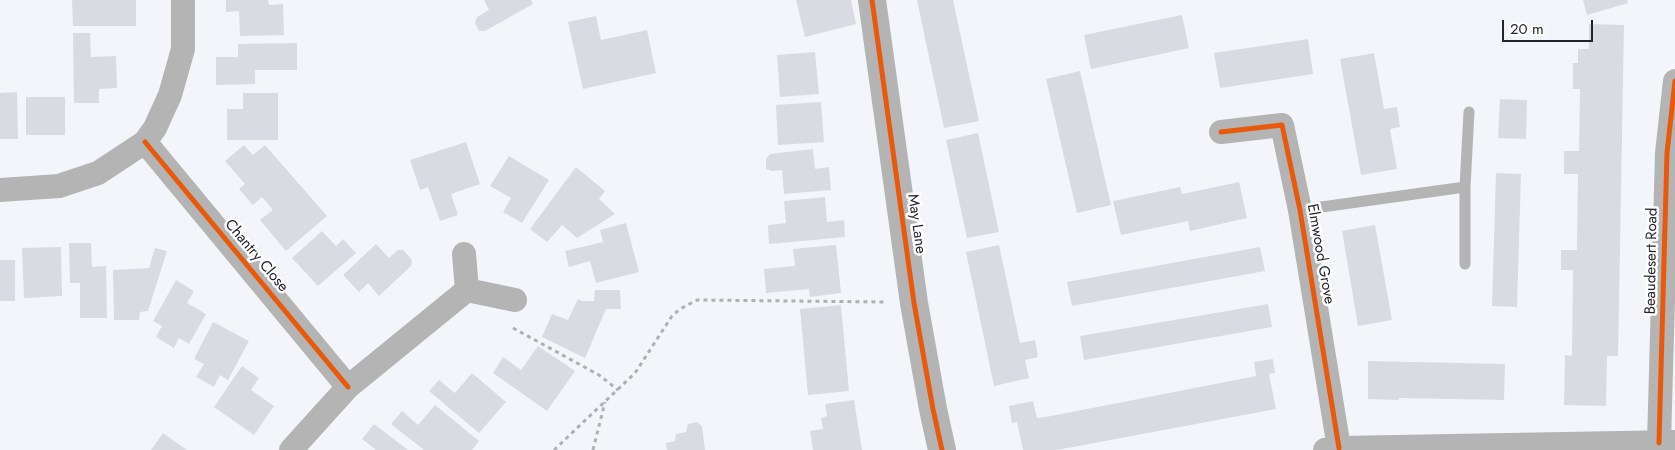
<!DOCTYPE html>
<html>
<head>
<meta charset="utf-8">
<style>
  body { margin:0 }
  #map { position:relative; width:1675px; height:450px; overflow:hidden; background:#f4f5fa; font-family:Jost,sans-serif }
  canvas { display:block }
  .scale { position:absolute; left:1502px; top:20px; width:91px; height:22px; box-sizing:border-box; border:2px solid #24242c; border-top:0; padding-left:6px; font-size:15px; line-height:18px; white-space:nowrap; color:#24242c; -webkit-text-stroke:4px #fff; paint-order:stroke }
</style>
</head>
<body>
<div id="map">
<canvas width="1675" height="450"></canvas>
<div class="scale">20 m</div>
</div>
<script>
const c = document.querySelector('canvas').getContext('2d');
c.lineJoin = 'round';
function paint(path, color) {
  c.fillStyle = color;
  c.fill(path, 'evenodd');
}
function shape(rows) {
  const path = new Path2D();
  for (const r of rows) {
    path.moveTo(r[0], r[1]);
    for (let i = 2; i < r.length; i += 2) path.lineTo(r[i], r[i + 1]);
  }
  return path;
}
function trace(path, color, width, dash) {
  c.strokeStyle = color;
  c.lineWidth = width;
  c.lineCap = dash ? 'butt' : 'round';
  c.setLineDash(dash || []);
  c.stroke(path);
}
function write(font, color, halo, rows, align = 'center') {
  c.font = font + ' Jost,sans-serif';
  c.lineWidth = 5;
  c.setLineDash([]);
  c.textBaseline = 'middle';
  c.strokeStyle = halo;
  c.fillStyle = color;
  for (const [text, x, y, turn = 0] of rows) {
    c.save();
    c.translate(x, y);
    c.rotate((+turn || 0) * Math.PI / 180);
    c.textAlign = isNaN(turn) ? turn : align;
    if (halo) c.strokeText(text, 0, 0);
    c.fillText(text, 0, 0);
    c.restore();
  }
}
paint(shape([
  [72,0,136,0,136,26,73,26],
  [226,0,268,0,269,5,283,4,284,35,240,36,239,11,226,12],
  [484,0,531,0,533,4,485,31,479,31,475,23,477,17,489,10],
  [796,0,851,0,856,24,805,37],
  [917,0,953,0,979,121,944,128],
  [1583,0,1627,0,1628,3,1587,15],
  [1182,15,1189,48,1091,69,1084,35],
  [596,16,601,40,647,30,656,73,583,89,568,22],
  [1589,24,1624,25,1618,356,1607,356,1606,406,1564,405,1565,355,1572,356,1573,270,1561,270,1561,250,1577,250,1578,174,1564,174,1564,151,1579,151,1580,89,1573,89,1573,63,1578,63,1578,49,1589,49],
  [73,33,90,33,91,57,116,56,117,88,99,89,99,103,74,103],
  [1308,39,1313,74,1220,88,1214,53],
  [297,43,297,70,255,70,255,84,216,85,216,57,238,57,238,44],
  [815,52,819,94,780,97,777,55],
  [1374,53,1384,109,1397,107,1400,127,1390,129,1397,169,1361,175,1340,59],
  [1080,71,1111,205,1077,213,1046,79],
  [17,92,18,139,0,139,0,93],
  [243,93,278,93,278,140,227,140,227,109,243,109],
  [26,97,65,97,65,135,26,135],
  [1500,99,1527,100,1526,139,1498,138],
  [821,102,824,142,778,145,776,105],
  [978,133,999,232,967,238,946,140],
  [466,142,480,184,451,194,458,215,440,221,428,187,420,190,410,160],
  [244,145,253,155,265,145,327,216,286,251,260,220,273,210,262,197,253,205,239,189,245,184,225,161],
  [813,149,815,169,829,167,831,190,784,194,782,170,772,171,766,169,766,159,770,154],
  [509,156,549,180,522,223,503,212,511,198,490,186],
  [576,167,605,191,599,199,615,214,577,238,562,225,547,242,530,229],
  [1496,173,1521,174,1517,307,1492,306],
  [1239,182,1247,218,1190,231,1188,221,1121,235,1113,201,1180,187,1182,194],
  [825,197,827,222,844,220,845,237,769,244,768,225,786,223,784,201],
  [626,223,639,272,596,283,590,261,569,267,565,251,603,242,600,230],
  [1375,225,1392,320,1358,326,1342,231],
  [322,231,336,246,343,239,356,253,318,286,292,258],
  [69,243,91,243,92,267,106,266,107,318,80,318,80,283,70,283],
  [376,244,389,258,398,250,403,250,412,260,411,266,379,296,368,283,359,292,343,275],
  [836,245,841,293,810,297,809,289,766,293,764,269,795,266,793,249],
  [999,245,1020,343,1035,340,1038,357,1025,360,1029,378,994,386,966,252],
  [61,247,62,296,24,298,22,248],
  [1260,247,1265,271,1072,306,1067,282],
  [155,248,167,251,148,311,140,312,139,320,114,320,113,270,149,268],
  [0,260,15,260,15,301,0,301],
  [176,280,194,291,187,303,206,314,189,344,179,338,174,348,156,337,162,326,153,321],
  [595,290,620,290,621,309,606,309,585,358,542,337,552,314,568,320,578,299,582,301,594,301],
  [1268,304,1272,327,1084,360,1080,336],
  [841,305,849,391,808,395,800,309],
  [213,322,249,341,228,380,220,375,214,387,196,377,204,364,194,359],
  [538,346,575,371,547,411,493,373,503,357,521,370],
  [1273,359,1275,373,1269,374,1276,409,1057,450,1023,450,1017,422,1012,423,1009,406,1033,401,1037,418,1046,417,1256,376,1254,362],
  [1368,361,1505,364,1504,400,1399,398,1399,400,1368,399],
  [242,366,259,378,251,390,274,406,254,435,214,407],
  [472,373,506,402,479,433,429,391,439,380,455,393],
  [854,400,862,450,813,450,810,431,823,429,821,418,827,416,825,404],
  [435,405,479,441,472,450,424,450,391,424,402,411,418,425],
  [697,422,702,426,705,450,667,450,666,443,675,441,676,434,686,432,688,424],
  [374,424,408,450,376,450,362,439],
  [163,433,187,450,151,450]
]), '#dadbe2');
trace(shape([
  [513,328,599,375,618,390],
  [554,450,635,373,672,316,680,309,697,300,886,302],
  [593,450,605,402]
]), '#b0b0b1', 3, [4, 4]);
trace(shape([
  [1465,187,1469,112],
  [1300,210,1465,187,1465,264]
]), '#b3b4b3', 11);
trace(shape([
  [1221,132,1282,125,1300,210,1339,448],
  [145,142,348,387],
  [0,190,59,186,98,173,145,142,155,128,170,95,183,49,183,0],
  [464,254,467,290,515,300],
  [1659,443,1667,153,1675,81],
  [291,450,348,387,467,290],
  [1325,450,1339,448,1675,442]
]), '#b3b4b3', 24);
trace(shape([
  [872,0,914,303,933,409,942,450]
]), '#b3b4b3', 28);
trace(shape([
  [872,0,914,303,933,409,942,450],
  [1221,132,1282,125,1300,210,1339,448],
  [145,142,348,387],
  [1659,443,1667,153,1675,81]
]), '#e8590c', 5);
write('15px', '#24242c', '#fff', [
  ["May Lane",916,224,82],
  ["Elmwood Grove",1320,254,80],
  ["Chantry Close",256,256,50],
  ["Beaudesert Road",1652,261,-89]
]);
</script>
</body>
</html>
